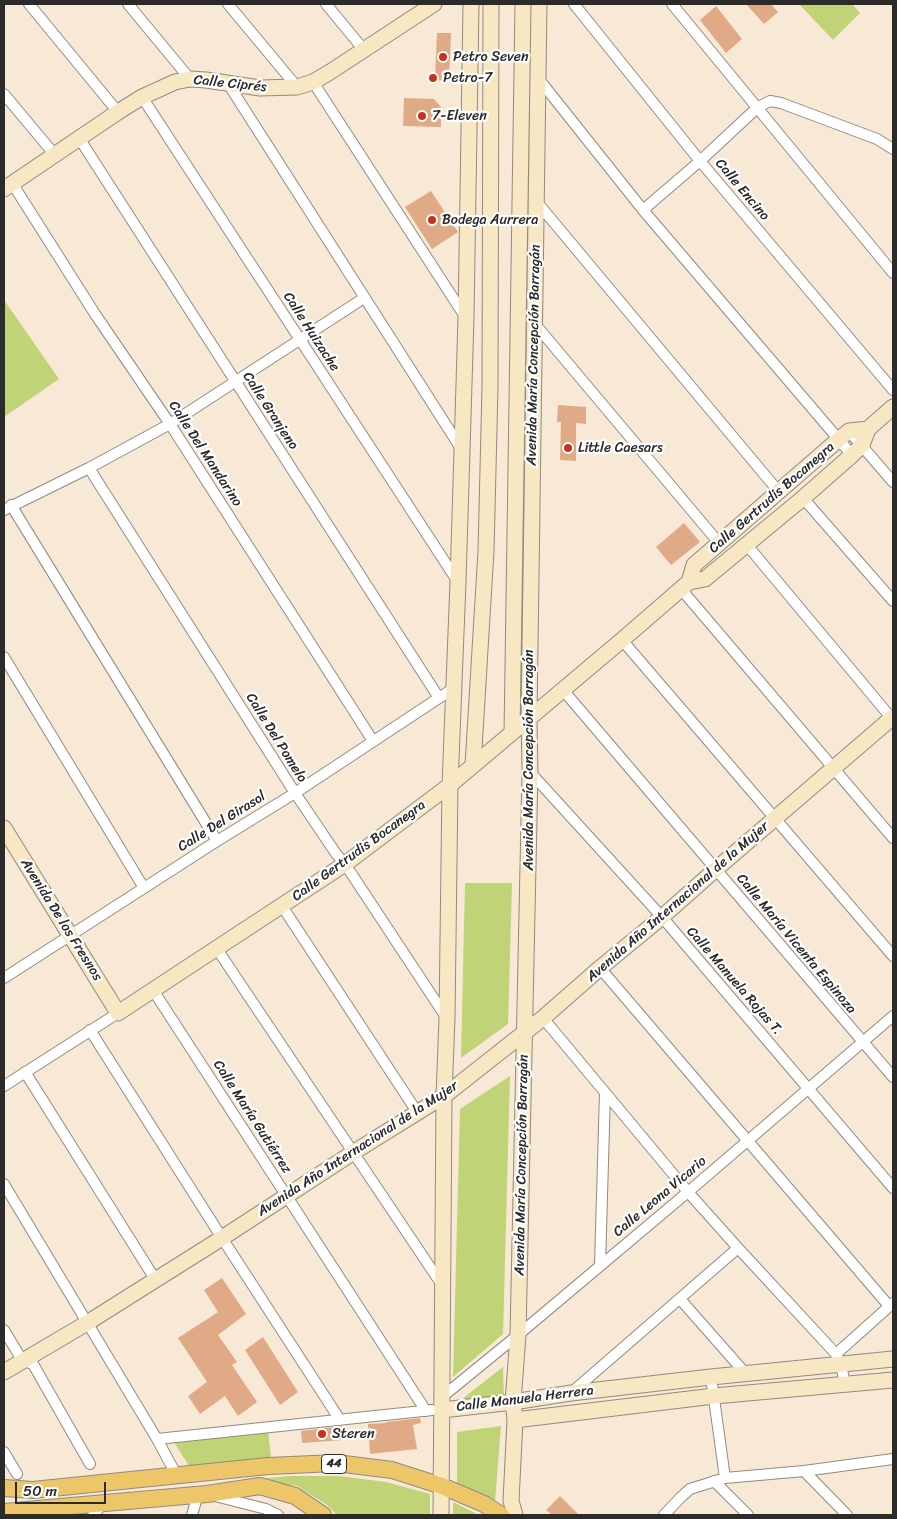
<!DOCTYPE html>
<html>
<head>
<meta charset="utf-8">
<style>
  body { margin:0 }
  #map { position:relative; width:897px; height:1519px; overflow:hidden; background:#f8e8d6; font-family:Sriracha,sans-serif }
  canvas { display:block }
  .frame { position:absolute; inset:0; border:5px solid #2b2b2b; pointer-events:none }
  .scale { position:absolute; left:15px; top:1482px; width:91px; height:22px; box-sizing:border-box; border:2px solid #2b2b2b; border-top:0; padding-left:6px; font-size:15px; line-height:18px; white-space:nowrap; color:#2b2b2b; -webkit-text-stroke:4px #fff; paint-order:stroke }
</style>
</head>
<body>
<div id="map">
<canvas width="897" height="1519"></canvas>
<div class="frame"></div>
<div class="scale">50 m</div>
</div>
<script>
const c = document.querySelector('canvas').getContext('2d');
c.lineJoin = 'round';
function paint(path, color) {
  c.fillStyle = color;
  c.fill(path, 'evenodd');
}
function shape(rows) {
  const path = new Path2D();
  for (const r of rows) {
    path.moveTo(r[0], r[1]);
    for (let i = 2; i < r.length; i += 2) path.lineTo(r[i], r[i + 1]);
  }
  return path;
}
function trace(path, color, width, dash) {
  c.strokeStyle = color;
  c.lineWidth = width;
  c.lineCap = dash ? 'butt' : 'round';
  c.setLineDash(dash || []);
  c.stroke(path);
}
function write(font, color, halo, rows, align = 'center') {
  c.font = font + ' Sriracha,sans-serif';
  c.lineWidth = 4.5;
  c.setLineDash([]);
  c.textBaseline = 'middle';
  c.strokeStyle = halo;
  c.fillStyle = color;
  for (const [text, x, y, turn = 0] of rows) {
    c.save();
    c.translate(x, y);
    c.rotate((+turn || 0) * Math.PI / 180);
    c.textAlign = isNaN(turn) ? turn : align;
    if (halo) c.strokeText(text, 0, 0);
    c.fillText(text, 0, 0);
    c.restore();
  }
}
paint(shape([
  [799,4,852,4,860,13,833,40],
  [4,300,59,379,4,417],
  [465,883,512,883,508,1024,461,1058],
  [510,1076,503,1334,453,1377,460,1109],
  [503,1367,504,1398,457,1403],
  [501,1426,495,1502,457,1483,457,1432],
  [268,1430,271,1458,191,1469,172,1439],
  [289,1476,339,1476,386,1482,430,1494,430,1515,337,1515,327,1505,297,1486,249,1480],
  [453,1502,479,1515,453,1515]
]), '#c0d376');
paint(shape([
  [746,4,771,4,778,12,764,24],
  [716,6,742,39,726,53,700,20],
  [437,33,451,33,449,81,435,80],
  [404,98,434,99,441,107,441,127,403,126],
  [431,191,458,232,432,249,405,207],
  [558,405,586,407,586,424,576,423,576,461,560,460,561,422,557,422],
  [684,523,700,542,671,565,656,547],
  [222,1278,246,1314,218,1335,237,1362,232,1365,257,1402,238,1416,225,1396,200,1414,188,1396,207,1382,178,1338,218,1312,204,1290],
  [263,1337,298,1392,280,1405,245,1350],
  [420,1418,421,1423,413,1425,417,1449,370,1454,368,1424,386,1423,386,1422],
  [342,1426,344,1440,302,1443,301,1431],
  [560,1496,579,1515,552,1515,546,1510]
]), '#e0aa86');
const street = shape([
  [29,4,118,112],
  [128,4,190,79],
  [228,4,297,87],
  [326,4,364,50],
  [574,4,700,161,893,390],
  [672,4,893,273],
  [538,78,643,210,852,455],
  [227,82,462,450],
  [313,82,466,318],
  [4,94,54,154],
  [142,97,458,582],
  [79,138,439,698],
  [12,183,95,314,170,424,373,741],
  [536,201,779,492],
  [643,210,700,161,758,107,770,101,781,103,877,139,893,149],
  [535,324,719,543],
  [849,431,893,482],
  [89,468,295,793,337,855,345,864,446,1017],
  [803,498,893,601],
  [11,505,217,841],
  [4,510,89,468,170,424,364,298],
  [747,545,893,720],
  [681,589,893,838],
  [622,640,893,956],
  [4,657,144,888],
  [563,690,893,1077],
  [530,772,662,917,893,1188],
  [282,906,417,1112],
  [217,949,442,1285],
  [600,968,889,1306],
  [4,978,217,841,295,793,454,688],
  [153,990,426,1411],
  [543,1018,688,1192,738,1248,836,1354,841,1365,845,1384],
  [90,1030,222,1238,340,1420],
  [25,1072,155,1279],
  [4,1086,118,1013],
  [4,1184,157,1439,177,1476],
  [600,1265,605,1093],
  [680,1299,746,1374],
  [4,1330,22,1360,33,1364,90,1464],
  [836,1354,893,1303],
  [711,1377,725,1478],
  [572,1392,738,1248],
  [442,1397,518,1335,688,1192,893,1016],
  [157,1439,432,1410],
  [4,1452,17,1474],
  [804,1471,847,1515],
  [714,1481,748,1515],
  [215,1496,266,1509,278,1515],
  [93,1515,103,1504],
  [192,1515,198,1494],
  [664,1515,681,1497,690,1489,725,1478,804,1471,893,1459]
]);
const secondary = shape([
  [4,189,118,112,142,97,175,82,190,79,206,80,260,88,297,87,313,82,330,72,434,4],
  [689,582,694,565,838,440,849,431,868,429],
  [512,733,523,4],
  [473,765,486,551,490,387,491,4],
  [4,828,118,1013,345,864,450,785,622,640,689,582,705,579,803,498,852,455,862,445,868,429,893,407],
  [4,1372,87,1323,222,1238,354,1152,444,1096,543,1018,600,968,662,917,715,870,893,717],
  [442,1410,513,1402,571,1393,711,1377,893,1359],
  [515,1420,714,1396,893,1380],
  [441,1515,444,1096,447,1018,450,785,458,582,466,318,471,4],
  [515,1515,511,1501,515,1420,513,1402,518,1335,530,772,529,719,539,4]
]);
const primary = shape([
  [4,1488,33,1490,268,1466,336,1463,392,1470,442,1486,484,1504,501,1515],
  [4,1512,207,1494,260,1486,295,1496,323,1515]
]);
trace(street, '#928a80', 12);
trace(secondary, '#928a80', 17);
trace(primary, '#928a80', 18);
trace(street, '#fff', 10);
trace(secondary, '#f7e8c3', 15);
trace(primary, '#ecc669', 16);
for (const [x, y, r, color] of [
  [443,57,5,"#c8321e"],
  [433,78,5,"#c8321e"],
  [422,116,5,"#c8321e"],
  [432,220,5,"#c8321e"],
  [568,448,5,"#c8321e"],
  [322,1434,5,"#c8321e"]
]) {
  const dot = new Path2D();
  dot.arc(x, y, r, 0, 2 * Math.PI);
  c.fillStyle = color;
  c.fill(dot);
  trace(dot, '#fff', 2);
}
for (const [x, y, w] of [
  [334,1464,25]
]) {
  const box = new Path2D();
  box.roundRect(x - w / 2, y - 9.5, w, 19, 4);
  c.fillStyle = '#fff';
  c.fill(box);
  trace(box, '#2b2b2b', 1);
}
write('bold 12px', '#2b2b2b', null, [
  ["44",334,1464]
]);
write('14px', '#2b2b2b', '#fff', [
  ["Petro Seven",453,57],
  ["Petro-7",443,78],
  ["7-Eleven",432,116],
  ["Bodega Aurrera",442,220],
  ["Little Caesars",578,448],
  ["Steren",332,1434]
], 'left');
write('14px', '#2b2b2b', '#fff', [
  ["Calle Ciprés",230,84,6],
  ["Calle Encino",742,190,50],
  ["Calle Huizache",311,332,57],
  ["Avenida María Concepción Barragán",534,355,-89],
  ["Calle Granjeno",270,411,57],
  ["Calle Del Mandarino",205,454,57],
  ["Calle Gertrudis Bocanegra",772,498,-41],
  ["Calle Del Pomelo",276,738,58],
  ["Avenida María Concepción Barragán",529,760,-90],
  ["Calle Del Girasol",222,822,-32],
  ["Calle Gertrudis Bocanegra",359,851,-36],
  ["Avenida Año Internacional de la Mujer",678,902,-41],
  ["Avenida De los Fresnos",61,920,58],
  ["Calle María Vicenta Espinoza",796,944,50],
  ["Calle Manuela Rojas T.",734,981,49],
  ["Calle María Gutiérrez",252,1117,57],
  ["Avenida Año Internacional de la Mujer",358,1149,-33],
  ["Avenida María Concepción Barragán",522,1165,-89],
  ["Calle Leona Vicario",660,1197,-40],
  ["Calle Manuela Herrera",525,1399,-7]
]);
</script>
</body>
</html>
